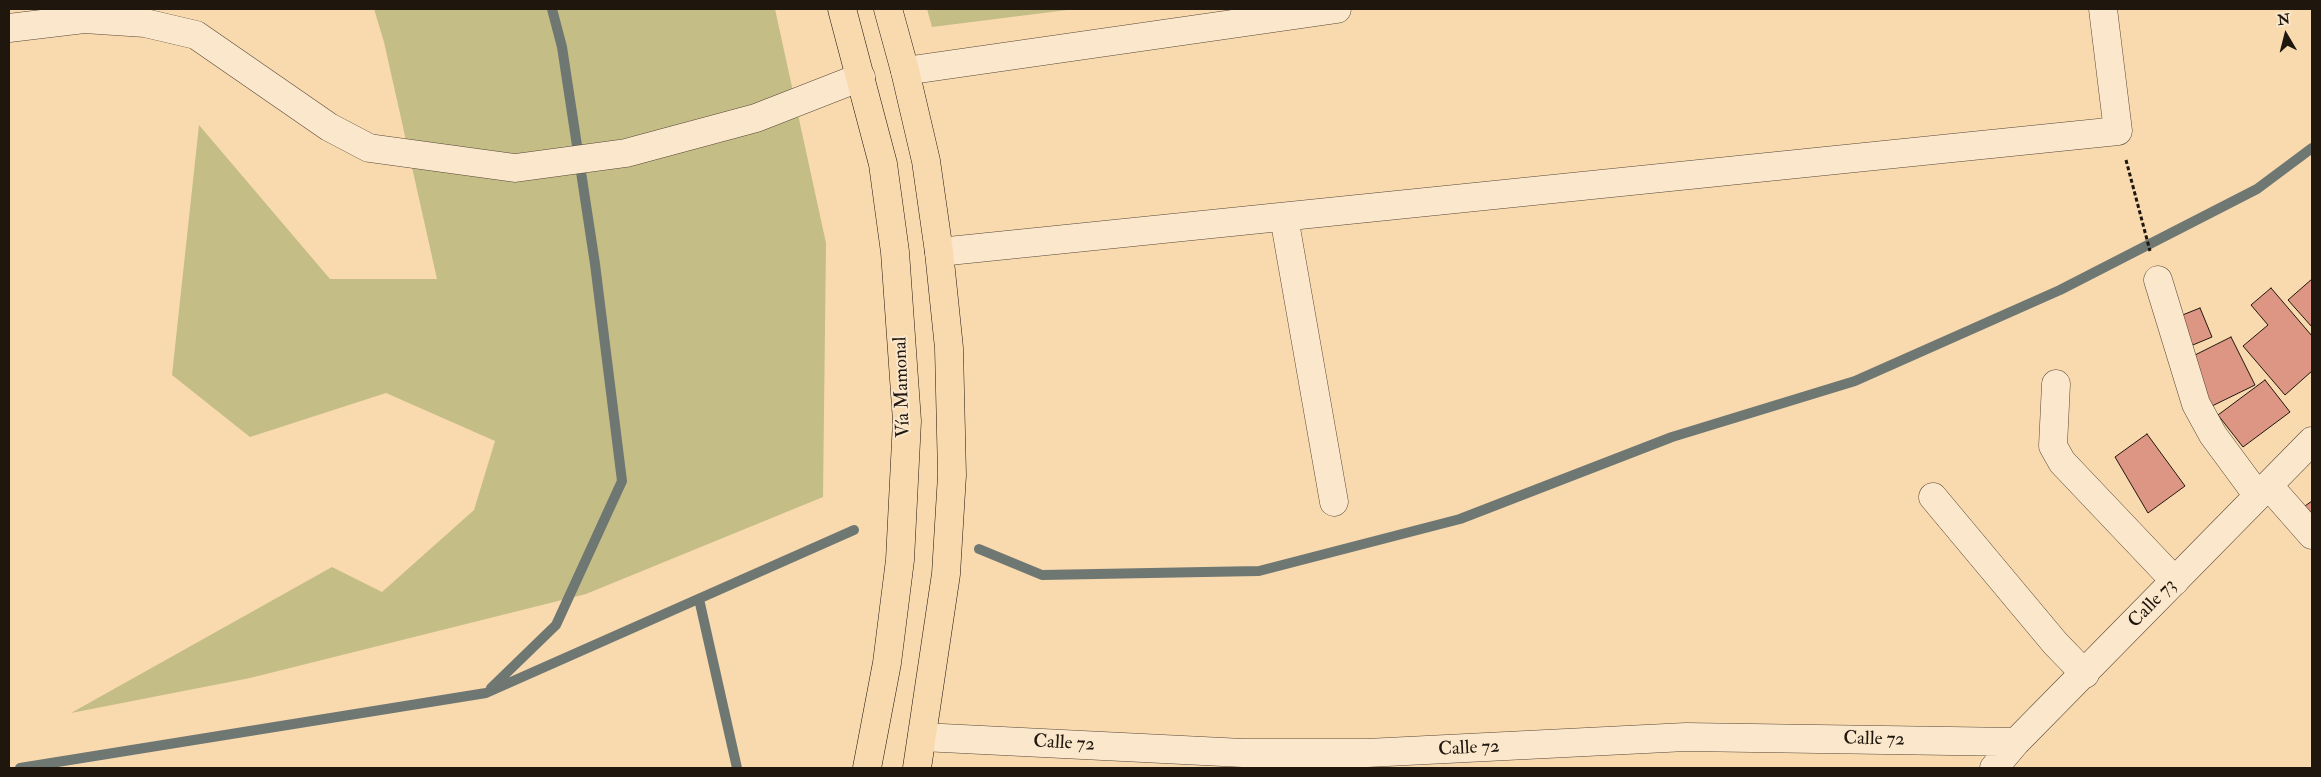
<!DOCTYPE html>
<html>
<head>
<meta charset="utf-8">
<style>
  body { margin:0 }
  #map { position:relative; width:2321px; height:777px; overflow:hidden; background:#f9daaf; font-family:"IM FELL Double Pica",serif }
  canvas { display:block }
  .frame { position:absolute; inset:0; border:10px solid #1f160e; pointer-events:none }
  .north { position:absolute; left:2261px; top:10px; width:50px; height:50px; -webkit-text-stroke:4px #fbe7cb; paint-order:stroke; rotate:352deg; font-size:14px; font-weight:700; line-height:20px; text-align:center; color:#1f160e }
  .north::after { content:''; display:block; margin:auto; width:18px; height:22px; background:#1f160e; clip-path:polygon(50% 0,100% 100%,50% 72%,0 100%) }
</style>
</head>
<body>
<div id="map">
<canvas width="2321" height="777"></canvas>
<div class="frame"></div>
<div class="north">N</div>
</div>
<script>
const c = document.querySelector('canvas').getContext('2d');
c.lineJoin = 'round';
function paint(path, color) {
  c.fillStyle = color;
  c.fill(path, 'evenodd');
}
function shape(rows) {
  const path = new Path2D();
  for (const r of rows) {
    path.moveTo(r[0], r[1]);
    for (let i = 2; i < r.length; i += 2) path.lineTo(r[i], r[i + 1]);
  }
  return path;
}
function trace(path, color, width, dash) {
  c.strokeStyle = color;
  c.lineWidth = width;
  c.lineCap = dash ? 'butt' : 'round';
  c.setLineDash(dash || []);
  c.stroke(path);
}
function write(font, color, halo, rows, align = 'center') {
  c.font = font + ' "IM FELL Double Pica",serif';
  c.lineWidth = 4;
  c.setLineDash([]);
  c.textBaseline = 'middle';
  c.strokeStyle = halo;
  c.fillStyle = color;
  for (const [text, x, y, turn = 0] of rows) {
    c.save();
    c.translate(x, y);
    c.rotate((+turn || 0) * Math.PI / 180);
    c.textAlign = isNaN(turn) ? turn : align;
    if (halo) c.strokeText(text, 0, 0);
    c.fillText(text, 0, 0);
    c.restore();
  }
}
paint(shape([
  [374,9,775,9,826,243,823,497,586,594,250,678,71,713,332,567,382,592,474,510,495,441,386,393,250,437,172,375,199,125,330,279,437,279,384,42],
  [927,9,1075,9,932,27]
]), '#c4bd86');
trace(shape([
  [979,549,1042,575,1259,571,1460,519,1672,437,1855,381,2060,290,2257,189,2312,148],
  [699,599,737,768],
  [491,688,556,625,622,481,595,264,562,47,552,9],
  [20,768,486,693,854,530]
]), '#6f7773', 10);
const building = shape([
  [2312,279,2312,327,2288,300,2312,279],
  [2271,288,2312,336,2312,371,2285,395,2243,346,2268,325,2251,305,2271,288],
  [2200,308,2212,337,2188,347,2175,318,2200,308],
  [2231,337,2255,385,2212,406,2189,358,2231,337],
  [2265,380,2290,412,2243,447,2218,415,2265,380],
  [2147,434,2185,486,2148,513,2115,457,2147,434],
  [2312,501,2312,514,2305,506,2312,501]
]);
paint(building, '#dd9683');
trace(building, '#1f160e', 1);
const minor = shape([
  [9,28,84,19,145,23,196,35,329,127,369,148,515,168,626,153,756,118,861,77],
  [905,71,1337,9],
  [1284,217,1334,502],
  [939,252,2118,131,2103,9],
  [2158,280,2196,404,2213,435,2258,496],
  [2056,384,2053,446,2062,462,2175,581],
  [2269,486,2312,535],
  [1933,497,2055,643,2085,674],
  [922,737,1243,753,1367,753,1686,737,2016,742],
  [1994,768,2016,742,2312,441]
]);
const major = shape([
  [842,9,883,164,895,252,907,421,900,560,887,663,867,768],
  [888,9,905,71,926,161,939,252,949,348,952,475,946,574,917,768]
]);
trace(minor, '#564736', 29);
trace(major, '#1f160e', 29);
trace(shape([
  [2126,160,2150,251]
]), '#1f160e', 3, [4, 2.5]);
trace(minor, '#fbe7cb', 28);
trace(major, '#f9daaf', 28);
write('19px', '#1f160e', '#fbe7cb', [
  ["Vía Mamonal",903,387,-92],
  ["Calle 73",2153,604,-46],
  ["Calle 72",1874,740,1],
  ["Calle 72",1064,744,3],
  ["Calle 72",1469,749,-3]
]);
</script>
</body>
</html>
